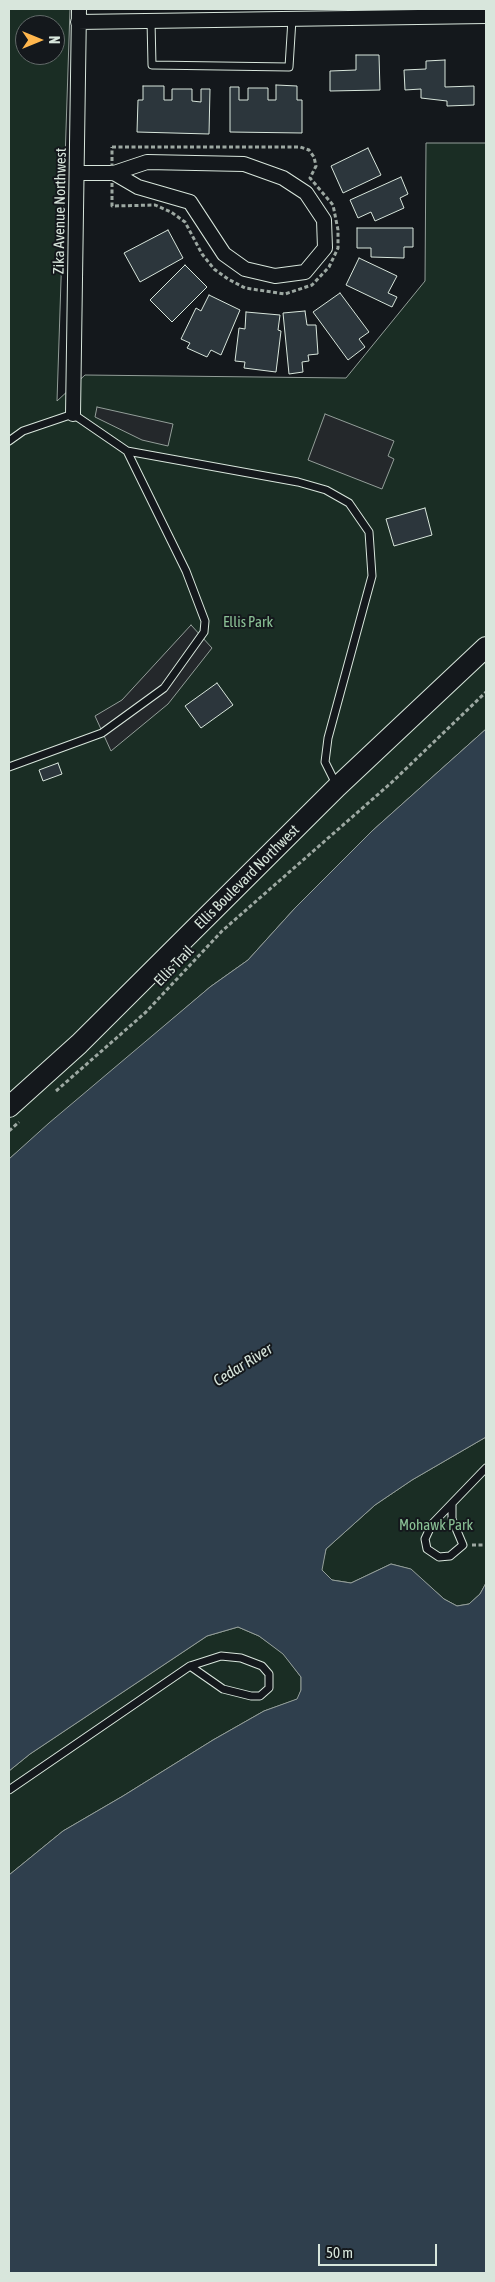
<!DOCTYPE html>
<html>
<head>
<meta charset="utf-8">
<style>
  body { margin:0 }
  #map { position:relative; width:495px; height:2282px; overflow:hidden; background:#14181c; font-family:"Asap Condensed",sans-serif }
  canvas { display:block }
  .frame { position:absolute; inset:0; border:10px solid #d8e6dc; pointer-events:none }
  .north { position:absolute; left:15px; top:15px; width:50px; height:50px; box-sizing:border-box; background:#14181c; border:1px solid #626a69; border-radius:50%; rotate:90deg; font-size:14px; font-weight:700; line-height:20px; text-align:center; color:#d8e6dc }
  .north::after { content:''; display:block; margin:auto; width:18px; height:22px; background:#ffb74d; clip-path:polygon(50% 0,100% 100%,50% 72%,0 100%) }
  .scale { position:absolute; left:318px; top:2244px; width:119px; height:22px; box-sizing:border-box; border:2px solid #d8e6dc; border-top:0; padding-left:6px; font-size:15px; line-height:18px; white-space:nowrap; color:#d8e6dc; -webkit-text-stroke:4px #14181c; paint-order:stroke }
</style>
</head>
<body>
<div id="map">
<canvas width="495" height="2282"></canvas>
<div class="frame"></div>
<div class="north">N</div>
<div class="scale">50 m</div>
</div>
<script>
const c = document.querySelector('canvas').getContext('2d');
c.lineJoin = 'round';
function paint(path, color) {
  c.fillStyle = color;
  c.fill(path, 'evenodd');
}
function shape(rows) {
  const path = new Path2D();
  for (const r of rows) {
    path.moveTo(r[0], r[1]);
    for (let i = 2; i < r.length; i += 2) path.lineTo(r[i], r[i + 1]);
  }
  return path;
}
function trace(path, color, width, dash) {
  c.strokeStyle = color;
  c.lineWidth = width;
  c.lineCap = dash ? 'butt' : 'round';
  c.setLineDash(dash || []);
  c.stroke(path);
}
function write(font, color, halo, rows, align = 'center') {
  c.font = font + ' "Asap Condensed",sans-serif';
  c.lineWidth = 4;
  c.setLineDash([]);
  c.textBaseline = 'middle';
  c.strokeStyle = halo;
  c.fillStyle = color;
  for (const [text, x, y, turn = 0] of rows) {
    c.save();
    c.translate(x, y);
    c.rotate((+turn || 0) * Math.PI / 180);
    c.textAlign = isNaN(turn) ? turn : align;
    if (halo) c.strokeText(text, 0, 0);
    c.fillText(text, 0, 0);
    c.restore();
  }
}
const green = shape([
  [9,9,70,9,57,401,85,375,346,378,425,281,426,143,486,143,486,729,372,831,295,908,248,960,210,987,9,1159,9,9],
  [25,25,55,25,55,55,25,55,25,25],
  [486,1437,486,1583,480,1594,469,1604,457,1606,444,1599,410,1569,391,1564,351,1583,332,1580,321,1569,326,1549,375,1505,412,1480,486,1437],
  [238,1627,259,1636,283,1653,301,1677,301,1690,298,1699,264,1711,213,1740,123,1796,63,1831,9,1875,9,1771,30,1754,207,1636,238,1627]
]);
paint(green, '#1a2d24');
trace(green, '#939e99', 1);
const parking = shape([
  [97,407,173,424,168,446,142,440,95,417,97,407],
  [325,414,394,441,388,456,394,459,382,489,308,460,325,414],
  [191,625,212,648,168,704,111,751,95,716,122,700,191,625]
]);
paint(parking, '#24282b');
trace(parking, '#939e99', 1);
const water = shape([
  [486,729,486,1437,412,1480,375,1505,326,1549,322,1570,332,1580,351,1583,391,1564,411,1569,444,1599,457,1606,469,1604,480,1594,486,1583,486,2273,9,2273,9,1875,63,1831,123,1796,213,1740,264,1711,297,1699,301,1690,301,1677,283,1654,259,1636,238,1627,207,1636,30,1754,9,1771,9,1159,49,1123,210,987,248,960,295,908,372,831,486,729]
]);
paint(water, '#2f3f4d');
trace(water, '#939e99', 1);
const building = shape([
  [356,55,379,55,380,90,330,91,330,71,356,70,356,55],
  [445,60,445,87,474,86,474,105,447,106,447,101,421,98,421,89,405,90,404,70,426,69,426,61,445,60],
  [276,85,297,86,297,100,302,100,302,133,230,132,230,87,239,87,239,100,248,100,248,88,268,88,268,100,276,100,276,85],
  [143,86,164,86,164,100,172,100,172,89,192,89,192,101,201,102,201,89,210,89,209,134,137,132,138,100,143,100,143,86],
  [368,148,381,175,343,193,331,166,368,148],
  [401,177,408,194,400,198,404,208,375,221,371,212,358,218,350,200,401,177],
  [357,228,413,228,413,247,404,247,404,258,371,257,371,248,357,248,357,228],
  [168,230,183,258,140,282,124,253,168,230],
  [359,258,397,276,388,293,397,297,392,307,346,285,359,258],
  [185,265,207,287,172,322,150,300,185,265],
  [340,293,369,332,359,339,365,347,348,360,313,312,340,293],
  [209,295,240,310,221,355,211,350,207,357,187,348,190,343,181,339,196,308,201,311,209,295],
  [305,311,307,325,316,325,318,354,308,355,309,361,302,362,303,372,289,374,283,313,305,311],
  [246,312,280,315,278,330,281,331,276,372,244,368,245,362,235,361,239,328,245,329,246,312],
  [425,508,432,535,394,546,386,519,425,508],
  [217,683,233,705,201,728,185,706,217,683],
  [58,763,62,774,43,781,39,770,58,763]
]);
paint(building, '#2c363c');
trace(building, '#d8e6dc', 1);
const lane = shape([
  [151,21,152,65,289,67,292,19],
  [9,441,23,431,73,414,127,451,298,482,326,490,349,503,369,532,372,576,328,738,325,762,336,784],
  [9,767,102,733,164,688,204,632,205,621,186,571,127,451],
  [452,1504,452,1519,463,1545,450,1556,439,1557,427,1549,425,1539,432,1524,486,1468],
  [9,1790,190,1666,221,1656,241,1658,262,1666,269,1674,269,1688,260,1696,251,1696,223,1689,190,1666]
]);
const street = shape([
  [78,22,486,16],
  [77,173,114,173,147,162,244,164,283,178,306,193,324,220,325,248,305,272,275,276,245,269,224,254,190,202,138,187,114,173],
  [73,414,79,9]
]);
const secondary = shape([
  [9,1107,79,1044,337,787,486,647]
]);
trace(lane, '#d8e6dc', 9);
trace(street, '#d8e6dc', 16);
trace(secondary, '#d8e6dc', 22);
trace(shape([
  [112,147,300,147,309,150,314,157,316,166,310,178,333,205,338,230,338,248,329,267,312,285,285,294,245,288,228,279,214,269,202,254,185,222,171,212,155,205,112,206,112,147],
  [56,1091,146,1012,222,931,391,783,486,692],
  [9,1131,19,1122],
  [472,1545,486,1545]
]), '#9da8a2', 3, [4, 2.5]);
trace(lane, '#14181c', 7);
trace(street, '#14181c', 14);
trace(secondary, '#14181c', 20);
write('15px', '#d8e6dc', '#14181c', [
  ["Zika Avenue Northwest",60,211,-89],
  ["Ellis Boulevard Northwest",247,877,-45],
  ["Ellis Trail",174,966,-46]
]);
write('15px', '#8ac095', '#14181c', [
  ["Ellis Park",248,622],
  ["Mohawk Park",436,1525]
]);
write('italic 16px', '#d8e6dc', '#14181c', [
  ["Cedar River",243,1365,-32]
]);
</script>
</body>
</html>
